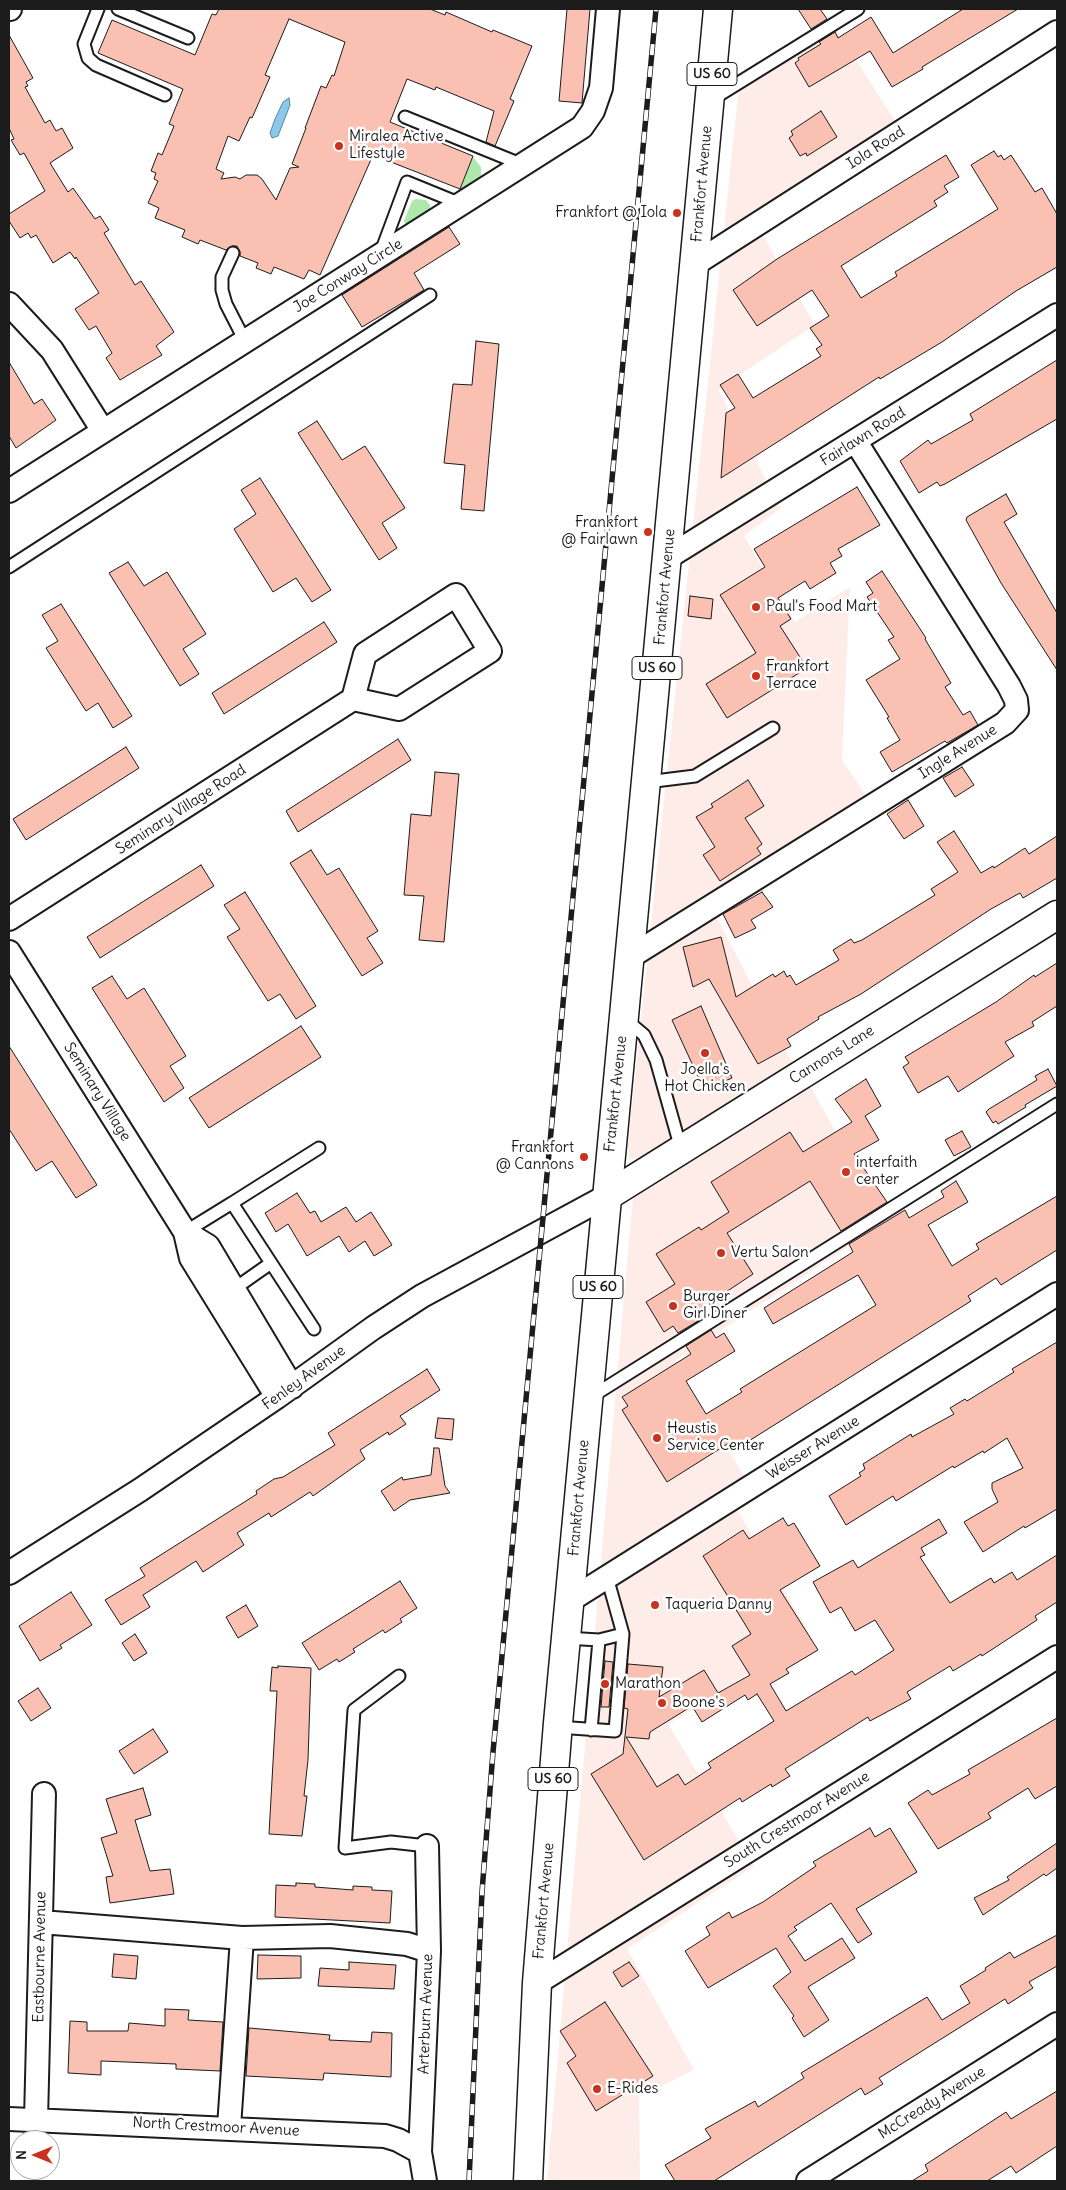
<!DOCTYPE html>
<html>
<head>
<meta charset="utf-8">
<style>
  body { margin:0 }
  #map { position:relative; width:1066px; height:2190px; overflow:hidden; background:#fff; font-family:Delius,sans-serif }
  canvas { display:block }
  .frame { position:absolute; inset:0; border:10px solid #1c1c1c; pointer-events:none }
  .north { position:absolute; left:10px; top:2130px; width:50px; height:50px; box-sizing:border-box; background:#fff; border:1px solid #a4a4a4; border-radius:50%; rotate:270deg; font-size:14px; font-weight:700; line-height:20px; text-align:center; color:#1c1c1c }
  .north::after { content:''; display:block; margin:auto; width:18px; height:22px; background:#c8321e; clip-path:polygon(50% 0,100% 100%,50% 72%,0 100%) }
</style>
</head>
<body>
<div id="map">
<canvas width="1066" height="2190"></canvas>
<div class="frame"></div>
<div class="north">N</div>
</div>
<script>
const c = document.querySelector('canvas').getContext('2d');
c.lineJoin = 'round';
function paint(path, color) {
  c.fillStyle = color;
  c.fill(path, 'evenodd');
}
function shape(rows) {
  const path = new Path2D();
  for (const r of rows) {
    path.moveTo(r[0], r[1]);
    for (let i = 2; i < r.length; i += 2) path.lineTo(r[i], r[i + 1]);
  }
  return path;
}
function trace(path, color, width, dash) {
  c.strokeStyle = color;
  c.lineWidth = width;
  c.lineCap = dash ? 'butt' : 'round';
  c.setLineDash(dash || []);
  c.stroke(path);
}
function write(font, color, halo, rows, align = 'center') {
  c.font = font + ' Delius,sans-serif';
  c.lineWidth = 5;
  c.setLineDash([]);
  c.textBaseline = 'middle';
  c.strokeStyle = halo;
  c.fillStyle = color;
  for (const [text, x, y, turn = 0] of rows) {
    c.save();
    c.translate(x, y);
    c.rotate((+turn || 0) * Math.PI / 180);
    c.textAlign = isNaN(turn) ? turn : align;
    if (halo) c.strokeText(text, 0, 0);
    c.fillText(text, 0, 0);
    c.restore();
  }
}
paint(shape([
  [830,19,906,138,762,234,815,325,718,389,781,508,744,536,795,622,850,587,842,760,879,815,717,918,794,1066,645,1155,629,1160,628,1144,740,77],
  [809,1084,886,1222,673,1362,758,1498,738,1511,810,1635,668,1724,754,1866,627,1949,694,2070,639,2097,640,2181,547,2181,633,1195]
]), '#feece8');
paint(shape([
  [473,157,481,167,481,177,480,181,463,191,459,190],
  [416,199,426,200,430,205,430,211,406,226,404,221,412,201]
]), '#afe8ac');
const water = shape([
  [289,98,290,105,278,136,272,138,270,133,275,119,283,102,289,98]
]);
paint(water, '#8ac9eb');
trace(water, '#5e8498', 1);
const building = shape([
  [219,9,430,9,445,15,446,12,492,32,493,30,532,46,510,99,514,101,495,146,486,142,494,111,436,87,435,90,407,79,390,122,473,156,460,189,373,155,320,275,309,270,304,279,274,267,271,274,256,268,258,263,240,256,240,252,237,246,232,246,226,250,200,240,198,244,182,237,185,230,155,218,159,208,148,203,158,181,154,179,156,173,151,171,158,153,162,155,174,126,169,124,183,89,98,53,112,20,195,55,212,14,216,15,219,9],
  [289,19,345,42,334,76,332,75,326,88,321,86,305,128,306,128,292,164,299,167,290,168,276,200,262,179,257,175,246,175,240,179,235,177,221,179,224,173,216,169,228,136,239,141,250,117,252,118,270,77,265,75,289,19],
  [567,9,590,9,582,103,559,101,567,9],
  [798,9,820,9,827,19,811,29,798,9],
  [963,9,1018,9,922,67,923,69,892,87,870,51,809,87,795,63,799,60,798,58,821,44,819,42,835,32,838,38,871,17,893,53,963,9],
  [9,35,33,78,26,82,28,86,25,87,45,123,50,120,56,131,62,128,73,148,50,163,68,192,73,188,95,219,100,216,109,230,104,233,135,285,141,281,174,332,156,346,162,355,120,380,106,358,112,353,96,326,89,330,75,309,99,293,76,257,75,259,70,252,53,263,36,235,31,238,28,233,20,238,9,221,9,214,45,191,24,153,20,155,11,140,14,139,9,128,9,35],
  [821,111,837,137,807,156,806,153,800,156,789,138,793,135,791,131,821,111],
  [994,151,998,157,1001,155,1004,160,1011,155,1035,192,1042,188,1057,214,1057,267,1016,291,942,342,880,379,879,377,721,478,726,413,735,408,720,385,738,374,753,398,779,382,821,356,816,349,822,345,810,328,829,316,812,290,757,326,733,290,777,259,946,155,959,177,944,186,948,192,934,201,937,206,841,266,861,298,897,276,895,272,998,209,971,165,994,151],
  [449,227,460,244,414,273,424,290,362,327,342,295,449,227],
  [476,341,499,344,484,511,461,509,465,465,444,463,453,384,472,385,476,341],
  [1057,360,1057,419,945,484,940,486,937,482,919,493,900,461,928,440,931,444,973,420,970,414,1057,360],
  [9,362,34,404,42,399,56,420,16,448,9,436,9,362],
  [317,421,342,460,365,446,405,508,382,523,397,548,379,560,298,433,317,421],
  [260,478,331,590,312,602,296,578,273,592,234,529,256,514,241,490,260,478],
  [857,487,880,525,838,549,842,556,830,563,836,573,810,589,805,581,778,598,791,619,780,626,807,668,727,718,706,684,756,653,720,595,765,567,754,549,857,487],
  [1006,494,1017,514,1004,522,1057,613,1057,670,1001,583,966,520,967,517,1006,494],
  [128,562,144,586,167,572,206,634,183,649,199,674,180,686,109,573,128,562],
  [882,571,926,638,925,639,951,683,945,687,963,715,970,711,978,725,947,743,945,741,892,772,880,752,900,740,887,718,889,717,866,680,900,659,888,640,894,637,867,597,873,593,866,582,882,571],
  [690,596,713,599,711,619,688,616,690,596],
  [61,604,132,716,113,728,98,703,86,711,46,648,58,641,42,615,61,604],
  [324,622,337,642,224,714,212,693,324,622],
  [398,739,411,760,298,832,286,811,398,739],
  [126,747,139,768,26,840,13,819,126,747],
  [962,767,974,785,955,797,943,778,962,767],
  [435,772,459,774,444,942,419,940,424,896,404,895,411,814,431,816,435,772],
  [748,780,764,806,745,818,762,844,757,848,761,854,720,881,703,855,715,847,696,817,713,807,711,804,748,780],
  [908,800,924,826,904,839,887,814,908,800],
  [954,831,981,873,993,866,994,868,1025,848,1029,854,1057,836,1057,878,1023,898,1020,893,991,909,861,994,818,1017,819,1019,787,1039,791,1046,758,1064,709,979,693,987,683,947,721,937,736,997,773,974,775,977,784,971,787,977,790,975,796,985,839,960,833,950,851,939,854,943,862,940,935,895,931,889,958,872,937,842,954,831],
  [311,850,327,875,339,868,378,931,367,938,383,963,362,976,290,863,311,850],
  [201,865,214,886,100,958,87,937,201,865],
  [245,892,316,1006,296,1019,280,994,268,1001,227,937,240,929,224,905,245,892],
  [762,892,773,907,751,920,756,928,735,938,723,914,762,892],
  [1057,963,1057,1006,1032,1022,1034,1026,1005,1042,1014,1056,958,1092,948,1076,918,1093,903,1067,909,1063,905,1057,996,1002,1034,975,1035,977,1057,963],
  [112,976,127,999,144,988,186,1056,170,1066,184,1088,164,1102,92,988,112,976],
  [701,1006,732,1078,707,1089,702,1079,700,1081,672,1020,701,1006],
  [301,1026,321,1057,209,1128,189,1098,301,1026],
  [9,1046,97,1185,76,1198,52,1161,36,1171,9,1129,9,1046],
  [1048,1069,1057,1086,1025,1105,1026,1107,998,1124,996,1121,993,1123,986,1112,989,1109,1037,1080,1035,1076,1048,1069],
  [866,1079,881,1106,865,1116,879,1140,854,1154,887,1202,841,1231,810,1181,727,1233,753,1274,699,1310,703,1318,678,1333,673,1326,664,1332,646,1302,675,1284,656,1254,699,1227,701,1230,729,1212,711,1182,790,1132,803,1152,852,1122,835,1099,866,1079],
  [962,1131,971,1147,954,1156,945,1140,962,1131],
  [956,1181,968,1202,928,1225,952,1266,979,1249,976,1244,1057,1196,1057,1250,1001,1285,996,1278,968,1296,971,1301,733,1451,729,1443,667,1482,622,1410,628,1406,622,1397,691,1354,686,1346,711,1330,716,1338,724,1333,735,1351,686,1381,706,1414,742,1392,740,1389,876,1305,858,1275,773,1324,764,1308,853,1252,849,1244,905,1210,909,1218,944,1197,941,1191,956,1181],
  [297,1193,310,1213,315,1211,321,1222,346,1207,356,1222,371,1212,392,1245,374,1256,365,1241,349,1252,339,1236,307,1256,288,1224,276,1232,265,1213,297,1193],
  [1057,1342,1057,1509,1025,1528,1024,1526,983,1552,964,1522,998,1502,992,1489,992,1483,1023,1468,1007,1438,984,1453,983,1451,954,1468,953,1466,896,1501,893,1496,846,1525,829,1496,861,1476,859,1473,865,1469,863,1464,911,1434,912,1437,954,1414,950,1408,965,1399,967,1401,1014,1372,1012,1369,1057,1342],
  [427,1369,440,1390,400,1416,406,1424,389,1435,388,1432,360,1450,365,1459,313,1496,310,1492,271,1517,269,1513,237,1533,244,1545,203,1572,196,1561,143,1595,150,1607,121,1625,105,1600,145,1576,140,1568,257,1494,256,1491,274,1479,283,1477,335,1445,328,1433,427,1369],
  [438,1418,454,1419,452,1440,435,1438,438,1418],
  [434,1448,439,1448,445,1486,450,1493,410,1500,394,1511,381,1491,402,1477,403,1480,431,1475,434,1448],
  [783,1518,788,1526,794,1523,820,1566,780,1590,818,1650,786,1669,789,1673,770,1684,786,1711,852,1671,855,1675,894,1650,875,1620,855,1631,841,1607,830,1613,813,1582,853,1560,858,1568,939,1519,947,1533,921,1548,925,1555,920,1557,950,1603,991,1578,994,1583,1012,1572,1017,1580,1057,1555,1057,1602,1035,1616,1037,1620,982,1656,981,1654,953,1671,950,1666,907,1692,911,1699,870,1721,868,1717,785,1769,790,1776,772,1787,771,1784,742,1802,740,1798,644,1860,591,1774,623,1754,628,1709,624,1708,628,1664,663,1667,659,1697,704,1670,718,1693,750,1675,732,1646,751,1634,703,1556,743,1530,749,1539,783,1518],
  [757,1694,774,1721,708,1763,711,1768,685,1785,678,1774,657,1787,626,1737,649,1739,650,1732,692,1706,702,1722,745,1695,748,1700,757,1694],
  [400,1581,417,1608,400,1619,402,1622,385,1633,383,1630,353,1649,355,1652,339,1662,337,1659,319,1670,302,1643,400,1581],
  [71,1592,92,1625,60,1645,62,1648,40,1661,19,1626,71,1592],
  [246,1605,258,1626,238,1638,226,1617,246,1605],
  [135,1634,147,1653,134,1661,122,1643,135,1634],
  [605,1661,613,1662,609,1707,601,1707,605,1661],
  [278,1666,311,1668,308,1760,304,1796,307,1796,302,1836,269,1834,277,1691,270,1691,272,1667,278,1668,278,1666],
  [38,1688,51,1708,31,1721,18,1701,38,1688],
  [1057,1718,1057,1786,1035,1799,1028,1788,988,1813,991,1818,938,1849,908,1803,928,1790,932,1795,970,1774,968,1770,1057,1718],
  [153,1729,168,1752,134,1774,119,1751,153,1729],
  [143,1788,151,1815,135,1820,150,1871,170,1869,174,1894,110,1903,106,1877,113,1876,101,1838,117,1833,106,1799,143,1788],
  [870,1828,875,1837,890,1828,917,1872,856,1909,872,1934,858,1943,831,1903,794,1927,797,1930,788,1936,805,1961,842,1938,855,1958,808,1987,829,2020,804,2037,792,2018,794,2016,773,1986,791,1972,776,1948,708,1988,685,1951,710,1935,706,1927,729,1912,732,1918,763,1902,816,1866,813,1862,870,1828],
  [1057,1843,1057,1868,1046,1876,1044,1874,983,1915,974,1898,1009,1880,1007,1877,1057,1843],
  [296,1883,315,1884,315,1887,353,1890,353,1886,372,1887,372,1890,392,1891,390,1923,275,1917,276,1885,296,1886,296,1883],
  [1057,1935,1057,1966,1029,1982,1033,1988,1008,2004,1005,1999,879,2078,883,2084,865,2095,861,2088,714,2181,675,2181,665,2165,711,2138,705,2129,755,2101,758,2107,804,2078,801,2073,927,1997,942,2020,970,2003,960,1986,986,1970,985,1968,1010,1952,1014,1958,1057,1935],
  [114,1954,138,1956,136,1979,112,1977,114,1954],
  [258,1955,301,1956,301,1978,257,1979,258,1955],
  [349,1962,396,1965,394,1989,318,1986,320,1968,349,1970,349,1962],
  [629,1962,639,1976,622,1987,613,1972,629,1962],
  [605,2002,653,2076,596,2111,567,2063,576,2056,560,2031,605,2002],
  [165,2009,189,2010,188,2020,223,2022,220,2071,176,2069,176,2064,101,2061,101,2075,68,2073,70,2021,87,2022,87,2031,128,2031,129,2023,165,2026,165,2009],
  [249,2028,330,2035,329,2040,371,2042,372,2032,392,2033,391,2077,324,2073,323,2080,246,2076,249,2028],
  [1057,2091,1057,2146,1016,2173,1011,2166,987,2181,912,2181,928,2171,925,2165,1006,2112,1011,2119,1057,2091]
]);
paint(building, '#fac0b2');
trace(building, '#1c1c1c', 1);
const service = shape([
  [98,9,84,44,88,58,96,65,165,95],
  [118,9,188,38],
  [711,100,858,9],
  [405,117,523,165],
  [381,252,407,182,461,204],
  [233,253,222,277,222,290,226,304,245,341],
  [9,567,430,295],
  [647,782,695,776,773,728],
  [625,1019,644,1035,656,1060,681,1149],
  [232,1203,319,1148],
  [185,1232,232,1203,314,1329],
  [234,1289,271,1263],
  [591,1397,1057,1104],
  [566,1638,599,1640,591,1730],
  [599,1640,623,1634],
  [399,1676,354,1710,345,1848,391,1842,427,1846],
  [557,1727,615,1731,623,1634,607,1577]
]);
const minor = shape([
  [9,9,10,9],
  [695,264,1057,32],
  [9,304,52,350,103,431],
  [9,491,582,127,593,111,601,88,608,9],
  [667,558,1057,315],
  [9,919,353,699,365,654,456,595,490,651,399,709,353,699],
  [9,952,185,1232],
  [630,957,1005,723,1017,710,1016,700,1009,686,856,442],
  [277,1397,191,1258,185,1232,208,1246,292,1387],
  [9,1573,140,1490,277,1397,373,1328,422,1296,607,1196],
  [569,1601,1057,1294],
  [41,1922,242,1938,330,1936,407,1944,429,1951],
  [537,1983,1057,1657],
  [9,2119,385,2136,398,2140,420,2152],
  [36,2120,44,1794],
  [229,2127,242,1938],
  [425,2181,420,2152,429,1951,427,1846],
  [808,2181,1057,2024]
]);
const secondary = shape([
  [607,1196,1057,915]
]);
const primary = shape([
  [528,2181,537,1983,558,1723,718,9]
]);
trace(service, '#1c1c1c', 15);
trace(minor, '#1c1c1c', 26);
trace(secondary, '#1c1c1c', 31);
trace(primary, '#1c1c1c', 31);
trace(service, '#fff', 11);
trace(minor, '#fff', 22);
trace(secondary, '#fff', 28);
trace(primary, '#fff', 28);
const rail = shape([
  [469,2181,482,1892,493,1752,656,9]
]);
trace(rail, '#1c1c1c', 5.5);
trace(rail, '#fff', 4, [11]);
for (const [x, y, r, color] of [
  [339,146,5,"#c8321e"],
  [677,213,5,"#c8321e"],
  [648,532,5,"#c8321e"],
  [756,607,5,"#c8321e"],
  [756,676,5,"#c8321e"],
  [705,1053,5,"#c8321e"],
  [584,1157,5,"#c8321e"],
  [846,1172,5,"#c8321e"],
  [721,1253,5,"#c8321e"],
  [673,1306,5,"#c8321e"],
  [657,1438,5,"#c8321e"],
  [655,1605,5,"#c8321e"],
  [605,1684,5,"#c8321e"],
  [662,1703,5,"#c8321e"],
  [597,2089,5,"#c8321e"]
]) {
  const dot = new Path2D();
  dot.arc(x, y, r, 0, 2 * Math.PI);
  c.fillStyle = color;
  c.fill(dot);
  trace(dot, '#fff', 2);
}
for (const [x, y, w] of [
  [712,74,50],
  [657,668,50],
  [598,1287,50],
  [553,1779,50]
]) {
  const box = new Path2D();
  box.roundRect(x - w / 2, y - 11.5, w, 23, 4);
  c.fillStyle = '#fff';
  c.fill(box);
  trace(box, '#1c1c1c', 1);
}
write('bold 14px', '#1c1c1c', null, [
  ["US 60",712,74],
  ["US 60",657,668],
  ["US 60",598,1287],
  ["US 60",553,1779]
]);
write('15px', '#1c1c1c', '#fff', [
  ["Miralea Active",349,137],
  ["Lifestyle",349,154],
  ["Frankfort @ Iola",667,213,"right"],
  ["Frankfort",638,523,"right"],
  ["@ Fairlawn",638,540,"right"],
  ["Paul's Food Mart",766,607],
  ["Frankfort",766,667],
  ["Terrace",766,684],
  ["Joella's",705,1070,"center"],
  ["Hot Chicken",705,1087,"center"],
  ["Frankfort",574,1148,"right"],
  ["@ Cannons",574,1165,"right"],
  ["interfaith",856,1163],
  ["center",856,1180],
  ["Vertu Salon",731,1253],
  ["Burger",683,1297],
  ["Girl Diner",683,1314],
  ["Heustis",667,1429],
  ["Service Center",667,1446],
  ["Taqueria Danny",665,1605],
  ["Marathon",615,1684],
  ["Boone's",672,1703],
  ["E-Rides",607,2089]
], 'left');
write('15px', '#1c1c1c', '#fff', [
  ["Iola Road",876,148,-33],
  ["Frankfort Avenue",702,184,-85],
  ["Joe Conway Circle",348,276,-32],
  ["Fairlawn Road",863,437,-32],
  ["Frankfort Avenue",665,587,-85],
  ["Ingle Avenue",958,752,-32],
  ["Seminary Village Road",181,810,-33],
  ["Cannons Lane",832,1055,-32],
  ["Seminary Village",97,1092,58],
  ["Frankfort Avenue",616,1094,-84],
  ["Fenley Avenue",304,1378,-36],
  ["Weisser Avenue",813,1448,-32],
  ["Frankfort Avenue",579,1498,-85],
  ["South Crestmoor Avenue",797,1820,-32],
  ["Frankfort Avenue",544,1901,-85],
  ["Eastbourne Avenue",40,1957,-89],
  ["Arterburn Avenue",426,2014,-88],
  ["McCready Avenue",932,2103,-32],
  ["North Crestmoor Avenue",216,2127,3]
]);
</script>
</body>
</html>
